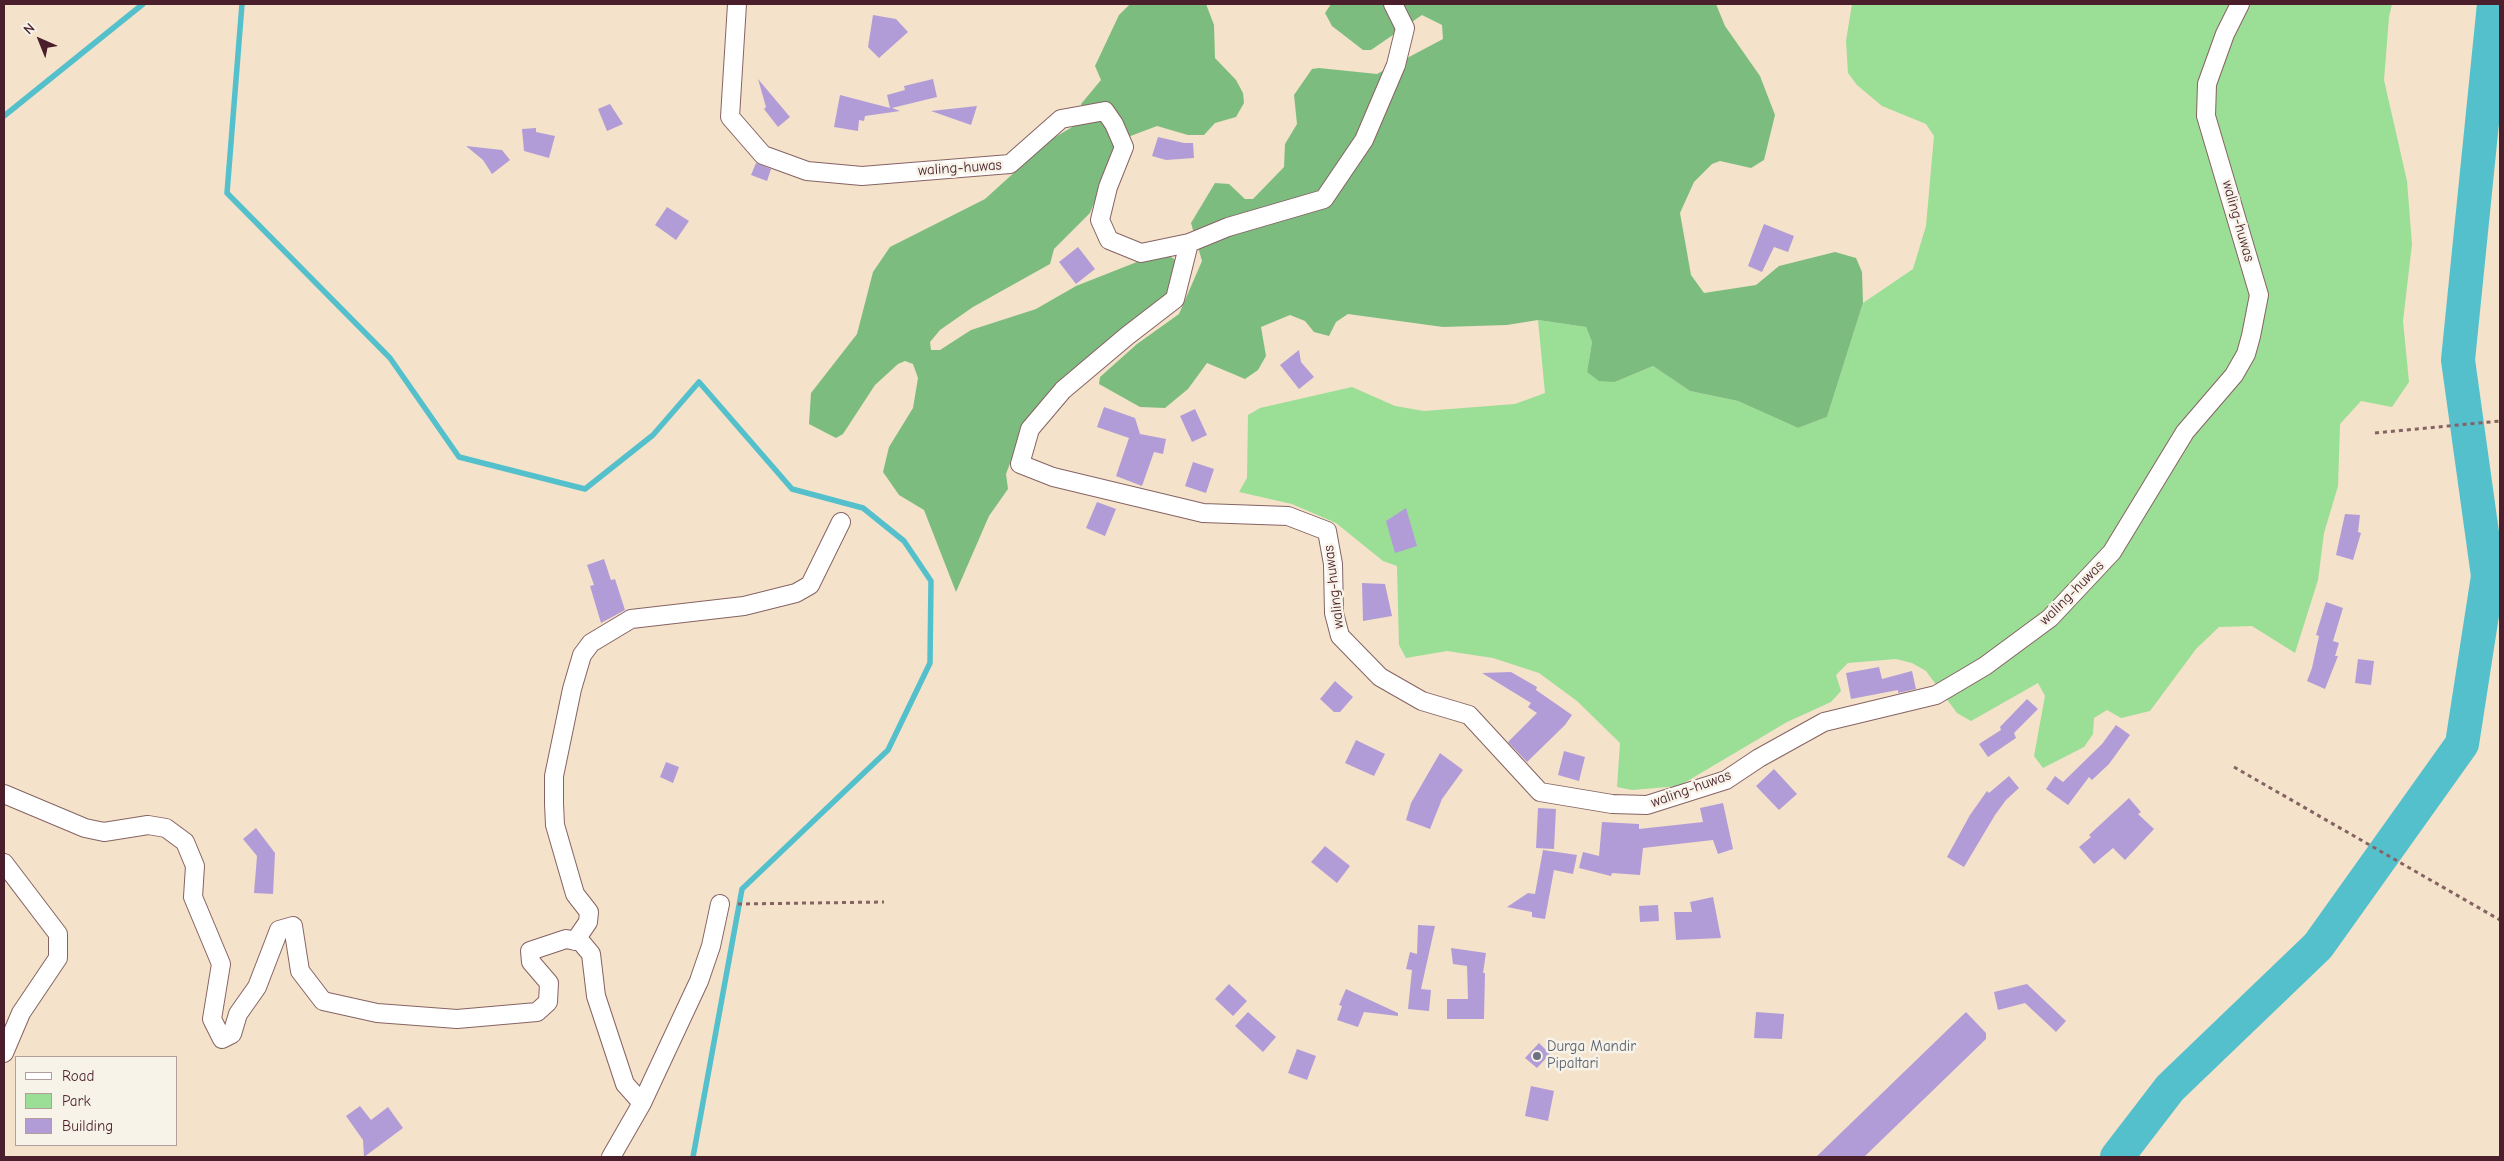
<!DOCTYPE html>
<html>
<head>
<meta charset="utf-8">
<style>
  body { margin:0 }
  #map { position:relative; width:2504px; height:1161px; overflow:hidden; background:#f4e2ca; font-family:"Comic Neue",sans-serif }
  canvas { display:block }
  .frame { position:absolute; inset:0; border:5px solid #4a1f2b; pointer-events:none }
  .legend { position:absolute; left:15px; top:1056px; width:162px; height:90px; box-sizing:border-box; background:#f7f3e8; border:1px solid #b29e9c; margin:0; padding:6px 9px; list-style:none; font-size:15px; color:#4a1f2b }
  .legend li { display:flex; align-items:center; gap:10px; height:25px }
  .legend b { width:25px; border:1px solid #b29e9c }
  .north { position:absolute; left:15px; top:15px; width:50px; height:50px; -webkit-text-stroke:4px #f7f3e8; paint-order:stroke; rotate:316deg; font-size:14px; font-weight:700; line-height:20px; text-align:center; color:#4a1f2b }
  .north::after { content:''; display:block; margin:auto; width:18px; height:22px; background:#4a1f2b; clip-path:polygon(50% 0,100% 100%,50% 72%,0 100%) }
</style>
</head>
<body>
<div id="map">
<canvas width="2504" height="1161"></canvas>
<div class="frame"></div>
<ul class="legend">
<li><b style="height:6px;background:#fff"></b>Road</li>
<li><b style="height:14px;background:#9bde96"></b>Park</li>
<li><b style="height:14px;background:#b29cd7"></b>Building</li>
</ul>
<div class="north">N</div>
</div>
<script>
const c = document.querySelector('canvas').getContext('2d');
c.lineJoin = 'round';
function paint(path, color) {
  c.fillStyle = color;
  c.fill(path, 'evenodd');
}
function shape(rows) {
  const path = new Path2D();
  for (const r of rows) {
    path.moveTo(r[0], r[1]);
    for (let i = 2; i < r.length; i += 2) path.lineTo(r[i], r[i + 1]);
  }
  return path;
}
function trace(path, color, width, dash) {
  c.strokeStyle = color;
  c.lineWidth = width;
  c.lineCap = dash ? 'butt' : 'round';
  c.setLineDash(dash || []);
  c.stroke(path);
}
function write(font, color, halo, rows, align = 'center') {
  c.font = font + ' "Comic Neue",sans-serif';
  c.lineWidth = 5;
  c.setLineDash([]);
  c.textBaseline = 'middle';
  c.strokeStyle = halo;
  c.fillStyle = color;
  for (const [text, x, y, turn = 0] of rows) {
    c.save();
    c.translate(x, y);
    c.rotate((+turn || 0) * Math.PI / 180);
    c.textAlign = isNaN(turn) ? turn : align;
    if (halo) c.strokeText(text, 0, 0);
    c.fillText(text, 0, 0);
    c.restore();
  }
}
paint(shape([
  [1852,4,2392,4,2389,17,2384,80,2407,181,2412,244,2403,321,2409,382,2392,407,2361,401,2340,424,2338,486,2324,533,2318,580,2295,653,2252,626,2219,627,2196,649,2150,711,2121,718,2107,710,2094,718,2093,734,2084,747,2043,768,2034,756,2045,696,2038,683,1971,721,1957,713,1926,671,1912,663,1896,659,1848,663,1836,675,1841,691,1831,702,1787,722,1679,786,1632,790,1617,787,1620,743,1577,701,1539,673,1493,658,1447,651,1406,658,1399,645,1397,566,1383,561,1336,523,1292,504,1239,492,1247,478,1248,415,1260,408,1352,387,1395,406,1424,411,1515,404,1545,393,1538,320,1586,327,1592,342,1587,372,1615,382,1653,366,1690,391,1738,401,1798,428,1827,417,1863,303,1913,269,1926,226,1934,136,1926,124,1882,106,1857,85,1848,73,1846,41]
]), '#9bde96');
paint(shape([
  [1130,4,1206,4,1214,25,1215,58,1236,80,1243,93,1244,103,1236,117,1215,123,1204,135,1188,135,1157,126,1120,140,1090,213,1054,249,1050,264,973,307,940,330,930,342,931,350,940,350,971,330,1036,309,1076,286,1147,258,1168,255,1180,263,1169,299,1025,423,1006,474,1008,489,989,516,956,592,924,510,899,495,883,472,889,447,913,408,918,378,913,364,905,361,898,364,875,385,843,434,836,438,809,424,811,393,857,334,873,272,890,247,985,199,1050,140,1086,119,1081,104,1101,80,1095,66,1119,15],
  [1331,4,1716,4,1725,26,1760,76,1775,115,1764,160,1751,168,1720,161,1712,164,1694,182,1680,213,1691,275,1704,293,1756,285,1779,266,1835,252,1856,258,1862,272,1863,303,1827,417,1798,428,1738,401,1690,391,1653,366,1615,382,1599,381,1587,372,1592,342,1586,327,1538,320,1507,325,1443,327,1348,314,1336,322,1329,336,1314,332,1305,321,1290,315,1261,327,1266,356,1258,370,1245,379,1207,363,1188,389,1165,408,1140,407,1099,384,1100,377,1137,344,1179,314,1202,261,1191,223,1215,183,1229,184,1245,199,1253,199,1284,167,1285,144,1297,124,1294,95,1312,69,1319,68,1377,74,1443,39,1442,25,1422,15,1371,50,1363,50,1332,26,1325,13]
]), '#7cbd7f');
trace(shape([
  [242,4,227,193,390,358,459,457,585,489,653,435,699,382,792,489,863,508,904,541,931,581,930,663,888,750,742,889,693,1157],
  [4,116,143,4]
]), '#53c0cc', 5.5);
trace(shape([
  [2117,1157,2170,1088,2318,946,2462,744,2488,576,2458,360,2494,4]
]), '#53c0cc', 34);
paint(shape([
  [873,15,896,19,908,32,879,58,868,47],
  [758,79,790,117,778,127,764,109,766,107],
  [933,79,937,97,892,108,900,111,865,116,864,121,859,120,858,131,834,127,840,95,890,108,887,95,905,90,904,86],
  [610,104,623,124,607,131,598,109],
  [977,106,971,125,931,111],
  [536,128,536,132,555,136,549,158,524,151,522,129],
  [1158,137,1184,143,1193,143,1194,158,1166,160,1152,156],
  [466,146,502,150,510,160,492,174,483,160],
  [756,163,771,169,767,181,751,175],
  [667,207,689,221,676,240,655,225],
  [1764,224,1794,236,1788,252,1774,247,1762,272,1748,266],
  [1078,247,1095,269,1076,284,1059,262],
  [1299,350,1301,362,1314,377,1299,389,1280,365],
  [1104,407,1135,418,1140,434,1166,439,1163,454,1154,452,1142,486,1116,476,1129,438,1097,427],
  [1195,409,1207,435,1192,442,1180,416],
  [1193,462,1214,469,1206,493,1185,486],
  [1097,502,1116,509,1105,536,1086,528],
  [1406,508,1417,546,1395,553,1386,521],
  [2345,514,2360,515,2358,532,2361,533,2353,560,2336,555],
  [604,559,611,580,615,579,625,610,601,623,590,586,594,585,587,565],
  [1362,583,1385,584,1392,616,1363,621],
  [2326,602,2343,608,2333,641,2339,643,2335,656,2338,656,2325,689,2307,681,2312,668,2319,636,2316,635],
  [2358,659,2374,661,2371,685,2355,683],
  [1879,667,1882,679,1912,671,1916,689,1898,693,1898,690,1851,699,1846,673],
  [1511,672,1537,687,1536,690,1572,715,1565,725,1527,762,1508,742,1537,713,1528,707,1531,703,1482,673],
  [1335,681,1353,697,1340,712,1334,712,1320,699],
  [2027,699,2038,709,2014,733,2016,738,1988,757,1979,744,2001,730,2000,727],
  [2116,725,2130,735,2109,764,2092,780,2089,777,2068,805,2046,789,2055,776,2063,782,2102,744],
  [1356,740,1385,754,1374,776,1345,763],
  [1564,751,1585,757,1579,781,1558,775],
  [1440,753,1463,770,1442,799,1430,829,1406,820,1411,803],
  [666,762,679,767,673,783,660,777],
  [1774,769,1797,794,1779,810,1756,786],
  [2009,776,2019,788,2006,800,1995,815,1964,867,1947,857,1970,815,1987,791,1989,793],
  [2129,798,2141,812,2138,814,2154,829,2125,860,2113,848,2094,864,2079,847,2091,837,2089,835],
  [1723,803,1733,849,1718,854,1713,840,1643,848,1640,875,1612,873,1611,876,1579,868,1583,852,1599,856,1602,822,1639,824,1639,829,1703,822,1700,808],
  [1538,808,1556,809,1554,849,1536,848],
  [256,828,275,853,273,894,254,893,257,856,243,839],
  [1325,846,1350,866,1337,883,1311,862],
  [1543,850,1577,855,1573,874,1554,870,1545,919,1532,917,1532,912,1507,907,1528,893,1535,894],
  [1713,897,1721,938,1676,940,1674,912,1692,912,1690,902],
  [1658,905,1659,921,1640,922,1639,906],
  [1418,925,1435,926,1421,989,1431,990,1429,1011,1408,1009,1412,970,1406,969,1410,952,1417,954],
  [1451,948,1486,953,1483,973,1485,973,1484,1019,1447,1019,1447,999,1468,999,1467,966,1453,964],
  [1229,984,1247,1001,1233,1016,1215,999],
  [2027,984,2066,1021,2056,1032,2025,1003,1998,1010,1994,992],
  [1346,989,1398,1013,1398,1016,1364,1012,1358,1027,1337,1020,1342,1006,1339,1005],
  [1248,1012,1276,1037,1263,1052,1235,1026],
  [1756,1012,1784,1014,1782,1039,1754,1038],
  [1966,1012,1986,1033,1986,1039,1864,1157,1816,1157],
  [1539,1043,1550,1054,1537,1068,1525,1058],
  [1297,1049,1316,1056,1307,1080,1288,1073],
  [1531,1086,1554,1091,1548,1121,1525,1116],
  [360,1106,371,1120,388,1107,403,1128,364,1157,363,1140,346,1116]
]), '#b29cd7');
const minor = shape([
  [737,4,730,117,763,155,807,171,862,176,1010,164,1061,119,1105,111,1114,124,1124,147,1108,187,1100,220,1109,240,1141,253,1189,243,1175,299,1127,336,1063,390,1030,429,1020,464,1053,477,1203,513,1288,516,1327,531,1333,564,1334,613,1340,636,1380,677,1422,701,1469,715,1540,792,1612,804,1647,805,1726,780,1759,758,1824,722,1936,695,1985,666,2050,618,2112,552,2185,432,2234,375,2246,354,2251,336,2259,295,2206,116,2207,84,2225,34,2240,4],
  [1189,243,1228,227,1324,199,1364,140,1396,65,1405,28,1393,4],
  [4,794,85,828,104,832,148,825,166,828,185,842,195,866,193,897,221,964,212,1019,222,1039,232,1034,238,1014,257,987,279,930,293,926,300,971,323,1001,377,1013,457,1019,537,1012,548,1002,549,983,531,962,530,951,566,939,581,942,591,954,596,996,625,1084,642,1103],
  [4,863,58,934,58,958,21,1013,4,1053],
  [575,941,588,922,589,912,575,894,555,825,554,804,554,776,572,689,582,655,591,643,631,619,744,606,796,593,810,585,841,522],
  [611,1157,642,1103,699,981,711,946,720,904]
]);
trace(minor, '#866363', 20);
trace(shape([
  [2375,433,2500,421],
  [2234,767,2500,920],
  [738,904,884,902]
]), '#866363', 3, [4, 4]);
trace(minor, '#fff', 18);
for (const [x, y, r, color] of [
  [1537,1056,5,"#6b7280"]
]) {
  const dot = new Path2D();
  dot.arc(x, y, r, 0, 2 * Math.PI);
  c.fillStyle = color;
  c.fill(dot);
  trace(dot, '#f7f3e8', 2);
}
write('15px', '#4a1f2b', '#f7f3e8', [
  ["waling-huwas",960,168,-4],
  ["waling-huwas",2238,221,74],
  ["waling-huwas",1334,587,-97],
  ["waling-huwas",2072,593,-45],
  ["waling-huwas",1691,789,-20]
]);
write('15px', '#5b616d', '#f7f3e8', [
  ["Durga Mandir",1547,1047],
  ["Pipaltari",1547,1064]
], 'left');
</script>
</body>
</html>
